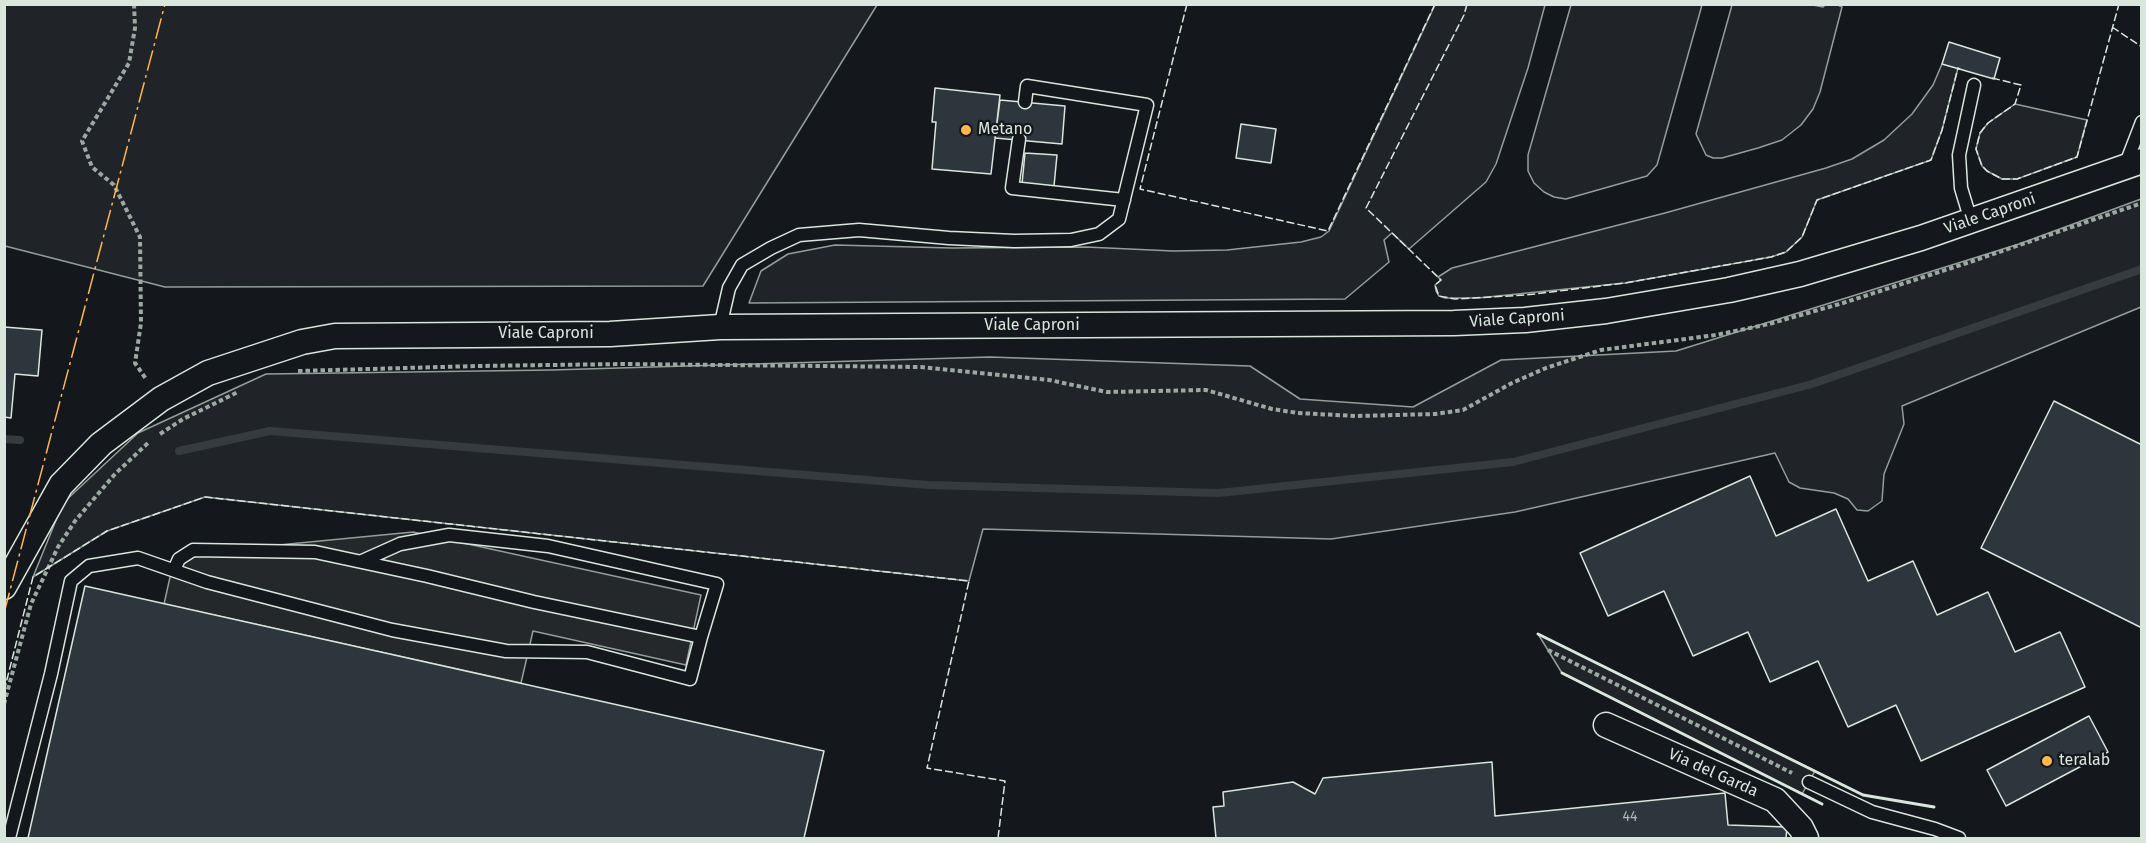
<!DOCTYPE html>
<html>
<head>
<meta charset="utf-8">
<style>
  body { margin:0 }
  #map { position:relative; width:2146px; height:843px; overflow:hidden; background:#14181c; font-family:"Fira Sans",sans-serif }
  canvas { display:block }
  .frame { position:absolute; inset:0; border:6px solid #d8e6dc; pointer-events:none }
</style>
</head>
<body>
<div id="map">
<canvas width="2146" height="843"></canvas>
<div class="frame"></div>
</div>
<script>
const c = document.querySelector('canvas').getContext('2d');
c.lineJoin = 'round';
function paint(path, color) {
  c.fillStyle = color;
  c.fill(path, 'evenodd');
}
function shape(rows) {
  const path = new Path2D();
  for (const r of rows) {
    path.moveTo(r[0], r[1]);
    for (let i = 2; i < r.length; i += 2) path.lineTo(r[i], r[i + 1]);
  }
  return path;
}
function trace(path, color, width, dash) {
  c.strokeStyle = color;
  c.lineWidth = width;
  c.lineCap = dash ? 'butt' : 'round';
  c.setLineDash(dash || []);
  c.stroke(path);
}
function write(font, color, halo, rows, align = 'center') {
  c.font = font + ' "Fira Sans",sans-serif';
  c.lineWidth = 4.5;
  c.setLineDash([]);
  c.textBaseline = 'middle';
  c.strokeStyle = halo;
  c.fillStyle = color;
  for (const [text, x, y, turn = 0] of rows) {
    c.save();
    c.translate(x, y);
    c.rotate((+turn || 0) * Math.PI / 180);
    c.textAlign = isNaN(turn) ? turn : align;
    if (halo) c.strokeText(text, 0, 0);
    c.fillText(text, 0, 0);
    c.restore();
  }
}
const green = shape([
  [4,5,5,4,877,5,703,286,165,287,5,246,4,5],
  [1435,5,1545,5,1528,68,1496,164,1486,182,1409,249,1392,233,1384,240,1389,262,1345,299,749,303,761,271,788,254,835,245,952,248,1086,247,1173,251,1227,250,1301,242,1321,237,1329,231,1435,5],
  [1571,5,1702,5,1657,165,1647,176,1566,199,1554,197,1544,192,1534,183,1528,171,1528,155,1571,5],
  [1813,5,1823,7,1825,5,1838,5,1842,7,1820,92,1813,109,1801,125,1782,140,1758,148,1722,158,1713,158,1706,155,1696,134,1732,5,1813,5],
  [1942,64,1958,68,1942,130,1931,160,1817,200,1802,237,1786,252,1771,257,1625,283,1478,298,1445,298,1439,296,1436,291,1435,285,1441,280,1438,277,1452,268,1665,213,1826,168,1852,159,1884,140,1912,114,1933,85,1942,64],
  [2015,104,2087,120,2077,157,2017,179,2002,179,1987,171,1982,166,1976,149,1980,133,1988,123,2015,104],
  [2141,199,2141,307,1902,406,1904,424,1884,474,1882,501,1868,511,1857,510,1848,499,1834,493,1800,488,1789,482,1775,453,1515,512,1331,539,983,529,969,581,205,497,107,531,33,577,63,503,138,433,266,374,551,370,990,357,1250,366,1300,399,1413,407,1501,360,1676,351,2019,244,2141,199],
  [1538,634,1815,771,1802,794,1562,673,1538,634]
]);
paint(green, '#202428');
trace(green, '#939e99', 1.5);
const parking = shape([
  [413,532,701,595,686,665,533,631,521,683,164,604,175,555,413,532]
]);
paint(parking, '#24282b');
trace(parking, '#939e99', 1.5);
trace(shape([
  [4,439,20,440],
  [179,451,270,431,928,485,1219,493,1513,462,1812,384,2142,269]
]), '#363b3e', 8);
const building = shape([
  [1949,42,2000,58,1994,79,1942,64,1949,42],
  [935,88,1000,95,991,174,932,169,936,122,932,122,935,88],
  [1000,100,1065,106,1062,144,995,138,1000,100],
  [1241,124,1276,129,1271,163,1236,158,1241,124],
  [1025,153,1057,155,1054,186,1022,184,1025,153],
  [4,327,42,330,38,376,15,374,11,418,4,417,4,327],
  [2054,401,2142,445,2142,628,1981,548,2054,401],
  [1750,476,1776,536,1836,509,1868,581,1913,561,1937,615,1988,592,2015,652,2060,632,2085,687,1921,761,1896,705,1848,727,1818,661,1770,682,1748,632,1693,656,1664,591,1608,616,1580,553,1750,476],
  [85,586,824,751,804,838,28,838,85,586],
  [2089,716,2108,752,2006,806,1987,770,2089,716],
  [1492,762,1495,816,1725,793,1728,825,1787,827,1786,838,1216,838,1213,807,1224,806,1223,792,1293,782,1315,794,1323,778,1492,762]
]);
paint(building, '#2c363c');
trace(building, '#d8e6dc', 1.5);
const lane = shape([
  [1019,139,1012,188,1124,200],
  [2125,166,2142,122],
  [1971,221,1961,188,1959,155,1974,85],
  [720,327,729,288,742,265,771,248,799,235,859,230,949,238,1014,241,1071,240,1099,234,1119,219,1147,105,1027,86,1025,102],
  [362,561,400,544,449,535,548,546,717,584,701,637],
  [1809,782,1872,812,1935,829,1959,838],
  [9,838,51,674,71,581,89,566,138,558,207,582,392,630,506,651,587,652,690,679,701,637,534,602,427,576,315,552,193,550,179,559,174,570]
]);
const street = shape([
  [4,587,61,485,101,444,161,399,208,373,302,342,335,336,610,334,720,327,1454,323,1525,320,1606,311,1729,290,1800,274,1921,238,2142,161],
  [1606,725,1775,800,1801,828,1806,838]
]);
trace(lane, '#d8e6dc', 15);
trace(street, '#d8e6dc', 27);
trace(shape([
  [134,4,135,28,129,63,82,141,92,167,114,185,140,237,141,323,135,363,146,379],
  [298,371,477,366,623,364,921,367,1049,380,1107,392,1206,390,1272,409,1298,413,1356,416,1435,414,1463,410,1512,383,1546,368,1601,350,1716,335,1769,324,1843,303,1967,263,2142,203],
  [160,434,183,419,238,392],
  [1548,650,1792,773],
  [4,704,31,604,58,547,75,521,115,474,149,442]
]), '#9da8a2', 4, [4.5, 3]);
trace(lane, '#14181c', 12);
trace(street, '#14181c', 24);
trace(shape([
  [1187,4,1140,189,1328,231,1435,4],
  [1467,4,1464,15,1366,208,1441,280,1435,285,1439,296,1455,299,1526,295,1625,283,1771,257,1786,252,1802,237,1817,200,1931,160,1942,130,1958,68,1960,69],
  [2112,27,2142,47],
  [1992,78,2021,85,2015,104,1988,123,1980,133,1976,149,1982,166,1987,171,2002,179,2017,179,2077,157,2119,4],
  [4,691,33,577,107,531,205,497,969,581,927,768,1005,781,998,838]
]), '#d8e6dc', 1.5, [8, 3]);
trace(shape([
  [1538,634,1863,795,1934,807],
  [1562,673,1822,804]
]), '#d8e6dc', 3);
trace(shape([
  [4,613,165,4]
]), '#ffb74d', 1.5, [21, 4.5, 3, 4.5]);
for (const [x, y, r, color] of [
  [966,130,6,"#ffb74d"],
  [2047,761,6,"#ffb74d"]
]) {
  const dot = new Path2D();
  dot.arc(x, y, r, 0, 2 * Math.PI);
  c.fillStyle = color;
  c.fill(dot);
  trace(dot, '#14181c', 2);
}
write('14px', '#adbab4', null, [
  ["44",1630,817]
]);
write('16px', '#d8e6dc', '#14181c', [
  ["Metano",978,130],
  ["teralab",2059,761]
], 'left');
write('16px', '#d8e6dc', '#14181c', [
  ["Viale Caproni",1990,214,-19],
  ["Viale Caproni",1517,319,-4],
  ["Viale Caproni",1032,326],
  ["Viale Caproni",546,334],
  ["Via del Garda",1713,773,24]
]);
</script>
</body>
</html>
